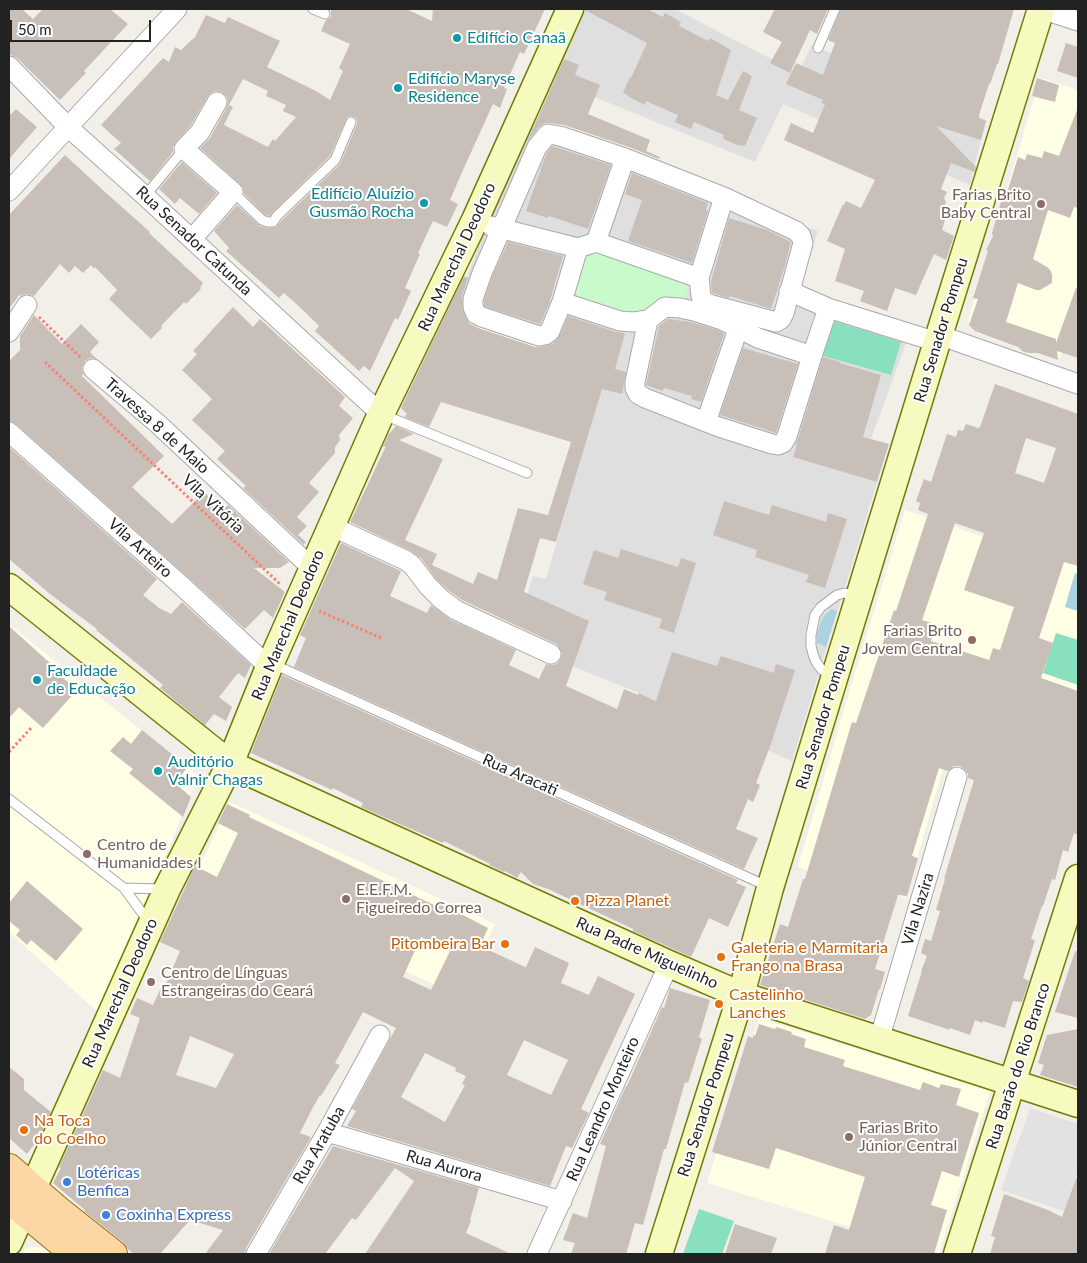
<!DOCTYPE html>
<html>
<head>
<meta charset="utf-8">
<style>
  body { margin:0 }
  #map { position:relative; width:1087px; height:1263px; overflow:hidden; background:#f2efe9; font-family:Lato,sans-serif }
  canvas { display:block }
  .frame { position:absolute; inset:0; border:10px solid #222; pointer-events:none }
  .scale { position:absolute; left:10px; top:20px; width:141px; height:22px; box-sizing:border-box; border:2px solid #222; border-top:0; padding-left:6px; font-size:15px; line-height:18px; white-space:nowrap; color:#222; -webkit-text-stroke:4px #fff; paint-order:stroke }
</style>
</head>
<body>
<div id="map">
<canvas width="1087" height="1263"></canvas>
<div class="frame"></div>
<div class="scale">50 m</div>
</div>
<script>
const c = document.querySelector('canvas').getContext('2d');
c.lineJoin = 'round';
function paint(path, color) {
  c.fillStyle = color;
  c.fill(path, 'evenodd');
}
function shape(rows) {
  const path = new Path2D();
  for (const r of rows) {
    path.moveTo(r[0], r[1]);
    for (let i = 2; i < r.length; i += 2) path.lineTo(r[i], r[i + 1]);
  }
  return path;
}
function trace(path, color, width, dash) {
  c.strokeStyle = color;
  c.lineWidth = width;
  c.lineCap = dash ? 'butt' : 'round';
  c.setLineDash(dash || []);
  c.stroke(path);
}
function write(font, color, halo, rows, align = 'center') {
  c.font = font + ' Lato,sans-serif';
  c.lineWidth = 4;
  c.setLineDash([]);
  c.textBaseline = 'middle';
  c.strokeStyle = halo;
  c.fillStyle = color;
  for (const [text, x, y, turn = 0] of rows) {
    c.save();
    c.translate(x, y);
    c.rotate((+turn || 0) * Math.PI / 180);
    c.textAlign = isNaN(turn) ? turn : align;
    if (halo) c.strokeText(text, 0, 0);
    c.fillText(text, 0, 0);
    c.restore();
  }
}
paint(shape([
  [581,9,675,9,798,73,812,45,986,120,970,185,783,104,755,162,550,79],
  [525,126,818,231,798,286,912,327,871,439,859,477,877,482,792,761,639,693,572,666,527,594,533,576,546,579,599,398,529,384,540,345,453,313]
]), '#e0dfdf');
paint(shape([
  [1040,78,1078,90,1078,319,1073,317,1060,358,976,332,968,321],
  [1064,456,1078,461,1078,778,1037,764,1026,795,943,768,906,898,798,867,839,726,905,510,1033,554],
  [9,624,198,776,101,1015,9,932],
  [230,802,495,924,461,997,196,875],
  [759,1018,990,1091,939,1254,707,1183],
  [34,1247,47,1248,55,1254,17,1254,27,1248]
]), '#ffffe5');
paint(shape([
  [589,248,691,280,685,300,641,316,575,297]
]), '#c8facc');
paint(shape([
  [833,321,901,342,891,375,823,356],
  [1056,633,1078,640,1078,685,1043,673],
  [699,1209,734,1221,722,1254,683,1254]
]), '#88e0be');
paint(shape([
  [1030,1108,1078,1124,1078,1170,1064,1211,1001,1190]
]), '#e2e2e2');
paint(shape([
  [1075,573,1078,574,1078,611,1065,607],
  [831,609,837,611,826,647,817,643,817,634,820,624,824,616]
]), '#aad3df');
paint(shape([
  [9,9,22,9,33,19,43,9,110,9,128,24,84,71,86,73,60,100,17,58,9,54],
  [331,9,406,9,432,21,433,9,545,9,524,54,520,52,504,88,507,89,500,108,493,104,463,170,450,200,458,204,447,227,433,221,418,253,420,254,405,288,411,291,398,320,395,318,370,371,364,366,359,371,315,331,319,326,303,310,284,293,279,298,226,251,229,248,214,231,237,205,260,226,268,228,276,227,282,220,340,164,357,124,357,121,356,118,351,116,347,117,330,156,273,212,270,216,265,215,244,194,243,188,240,184,200,148,210,138,227,107,228,101,227,97,222,92,216,91,211,93,208,96,191,125,176,142,173,147,173,152,150,181,114,149,121,143,101,125,163,58,169,62,175,47,181,50,195,37,206,15,225,23,228,17,280,41,267,67,316,91,330,100,343,71,339,68,350,44,321,31,326,20,331,17],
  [243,79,268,91,266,96,286,105,283,111,296,117,275,141,273,139,268,147,224,125,233,107,229,105],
  [585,9,647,9,663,17,665,13,681,22,679,26,708,41,710,38,731,50,716,95,728,100,743,71,752,76,739,110,757,118,745,146,741,145,740,146,723,139,724,135,694,122,691,129,675,122,678,115,646,101,645,105,629,97,629,96,623,93,630,77,631,78,647,43,585,10],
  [775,9,828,9,817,34,810,30,790,73,770,63,782,42,763,32],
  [841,9,1014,9,998,64,997,64,990,84,989,84,979,115,979,118,986,121,981,140,936,126,976,167,975,172,951,163,941,189,947,192,944,198,946,202,940,215,945,220,942,230,954,236,946,260,934,254,916,295,895,288,887,311,860,301,864,291,835,281,845,249,827,241,843,204,844,205,846,201,861,208,875,180,784,140,791,123,813,133,825,104,821,103,823,100,786,84,796,63,823,75,835,43,828,40],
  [1066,43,1078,47,1078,78,1057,71],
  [564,59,579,65,575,75,600,85,588,114,650,140,646,151,660,157,659,159,629,147,564,125,550,123,545,123,540,126,527,142],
  [1037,78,1059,85,1055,102,1032,96],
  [16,109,37,127,9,159,9,116],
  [1077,110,1078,110,1078,208,1074,207,1070,218,1048,210,1033,259,1047,267,1050,270,1052,274,1052,283,1040,290,1036,290,1018,283,1006,322,1056,339,1056,343,1076,288,1078,288,1078,358,1057,351,1058,360,1038,353,1030,353,1024,352,1018,347,975,331,969,325,978,299,973,298,988,251,986,250,993,236,992,233,1002,198,1006,196,1018,157,1025,160,1027,154,1042,158,1044,151,1059,156],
  [552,146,611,165,588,229,549,216,548,218,526,211,544,160,547,153],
  [65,155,105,192,150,232,149,233,203,283,200,288,201,289,186,304,184,302,161,326,162,328,151,339,109,299,117,290,95,267,94,269,91,265,83,273,75,266,69,273,60,264,34,296,27,294,22,295,20,297,20,294,9,309,9,215],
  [182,162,217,193,199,214,180,198,175,204,159,189],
  [632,173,708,203,706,210,708,211,692,263,628,241,642,200,625,194],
  [729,218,767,230,791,242,785,266,771,309,730,296,729,298,712,293,711,281],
  [508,242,563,256,549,304,540,324,486,307,484,305,484,301,492,277],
  [464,276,468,278,462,296,463,311,466,318,470,324,478,328,535,347,540,347,552,344,557,339,560,335,568,316,616,332,625,333,615,369,626,372,622,394,602,389,556,542,540,538,524,592,589,621,566,686,617,709,624,689,638,695,639,693,656,701,672,652,717,666,721,656,774,673,776,664,795,670,771,744,756,783,760,785,753,802,748,799,736,829,758,838,744,869,294,667,306,638,300,635,341,543,401,571,390,596,427,613,431,605,451,620,516,650,509,665,539,679,546,664,553,665,558,663,561,658,562,653,560,648,556,644,462,600,448,590,436,579,421,558,411,551,350,522,386,446,383,447,388,435,396,426,414,434,399,440,443,459,405,540,437,554,432,565,473,584,478,572,497,580,518,508,548,515,571,442,441,402,429,427,404,417,407,414,401,408],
  [233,307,253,327,260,319,345,397,339,406,353,418,339,435,340,440,335,447,335,453,309,483,319,492,297,517,307,526,298,535,306,542,304,545,243,488,246,486,217,459,225,451,192,420,212,399,182,370,197,354,193,351],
  [34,315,62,344,81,324,99,342,90,352,97,359,90,358,85,361,82,368,83,374,82,376,164,456,132,487,172,524,204,492,223,510,228,505,289,562,280,568,254,568,285,592,273,618,264,610,245,629,190,579,16,424,9,421,9,361,20,350,20,336],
  [668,319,691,322,718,330,724,334,701,402,691,399,692,396,664,388,663,391,646,385,659,326],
  [743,348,798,364,776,433,720,415],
  [823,357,840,362,840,363,881,375,863,437,889,444,877,482,793,457,797,445,795,445,798,439],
  [995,384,1078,414,1078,566,1064,562,1039,638,1053,643,1041,678,1078,691,1078,835,1074,833,1068,852,1063,850,1055,880,1052,879,1043,906,1042,906,1031,939,1035,940,1023,978,1029,981,1022,1002,1013,1001,1005,1028,983,1021,982,1023,975,1020,970,1035,950,1028,950,1030,908,1016,922,971,921,971,927,956,921,953,925,939,931,941,940,911,936,910,945,879,944,879,974,780,968,778,968,774,965,770,960,766,954,766,948,771,939,768,912,856,918,858,907,896,898,895,875,969,885,972,880,989,879,989,871,1015,865,1019,760,985,780,924,788,927,803,879,805,879,852,722,856,723,894,610,896,611,928,514,918,510,920,503,916,501,924,479,931,482,947,434,956,437,958,430,963,431,966,424,978,428,980,427],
  [1026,438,1056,448,1044,483,1015,473],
  [955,523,984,533,964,590,1014,607,1000,650,993,648,989,660,931,641,932,637,931,636,935,624,922,620],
  [9,447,157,579,143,595,159,608,171,614,182,602,251,665,245,678,238,673,219,697,232,707,226,721,214,714,205,725,160,688,163,685,96,630,97,629,50,594,9,559],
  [724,501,769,515,772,505,826,522,828,513,847,519,825,588,806,582,809,575,755,557,757,550,713,535],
  [621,549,678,567,681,558,696,563,674,633,659,628,662,619,604,600,607,592,583,584,594,550,618,558],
  [9,626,61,673,60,675,77,690,43,728,19,707,9,718],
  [282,675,738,880,736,883,746,887,728,927,709,918,691,957,633,931,633,929,548,889,533,884,521,872,517,878,505,871,504,872,489,865,490,864,444,841,443,843,361,807,363,803,333,788,332,790,251,753],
  [142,730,178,759,177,761,187,768,175,783,191,797,183,817,129,773,133,769,110,751,123,737,131,744],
  [227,804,250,815,249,817,436,906,438,902,488,928,480,946,523,966,526,967,535,947,569,963,561,983,589,995,598,976,635,994,581,1109,589,1113,572,1148,566,1146,550,1186,347,1126,356,1111,352,1109,396,1028,363,1012,335,1063,340,1065,321,1096,320,1095,312,1109,300,1133,311,1137,246,1248,245,1254,205,1254,223,1230,190,1220,160,1254,134,1254,128,1249,123,1242,84,1211,85,1210,53,1183,61,1168,59,1167,103,1070,120,1078,140,1018,130,1014,137,998,153,1005,160,990,163,991,180,951,160,942,195,866,217,877,238,833,218,823],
  [421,937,450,951,431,990,403,977],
  [190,1036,234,1054,216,1088,176,1075],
  [524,1040,568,1060,551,1095,507,1075],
  [425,1053,456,1068,455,1071,466,1076,462,1084,465,1085,445,1122,401,1097],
  [27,881,83,929,56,961,31,940,27,945,16,935,20,930,9,921,9,903],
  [1075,951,1078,952,1078,1018,1055,1012],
  [670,988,710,1000,699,1037,702,1039,688,1083,685,1082,666,1149,664,1149,643,1225,635,1223,626,1254,571,1254,575,1243,563,1240,573,1213,587,1218,606,1146,600,1144,626,1086,627,1086,662,1007,664,1008],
  [759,1024,775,1029,776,1027,792,1032,791,1034,806,1039,804,1047,845,1060,843,1066,920,1090,923,1082,939,1088,941,1084,961,1089,956,1105,979,1113,959,1177,942,1171,931,1205,947,1210,934,1254,825,1254,834,1225,849,1230,865,1177,776,1148,769,1169,712,1152,748,1036,753,1038,753,1035,755,1036],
  [1078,1029,1078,1087,1040,1075,1044,1065,1038,1063,1047,1035],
  [9,1067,24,1079,24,1090,51,1112,39,1138,27,1154,9,1138],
  [333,1146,479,1188,470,1220,471,1221,466,1233,511,1254,365,1254,414,1181,395,1168,356,1220,352,1218,325,1254,269,1254],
  [1076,1178,1078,1179,1078,1254,990,1254,995,1237,991,1236,1004,1194,1048,1210,1062,1217],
  [735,1224,777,1238,771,1254,725,1254]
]), '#c7bfb8');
const lane = shape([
  [313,9,325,14],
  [818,48,835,9],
  [233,192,262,220,268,222,273,222,277,216,335,160,351,122],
  [145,196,184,149],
  [384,415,527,473],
  [273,664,767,886],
  [832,675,822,670,816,662,813,654,811,646,811,635,815,615,821,607,837,595,845,593,857,596],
  [9,799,124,888],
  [148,921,124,888,165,889]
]);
const street = shape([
  [1041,9,1078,21],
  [9,66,68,127,145,196,381,414],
  [9,191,177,9],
  [491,226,578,248,562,302,620,321,634,322,648,320,665,307,680,308,694,311,722,320,758,338,812,356,828,308,937,342],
  [192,239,233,192,184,149,200,132,217,102],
  [596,242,625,158],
  [699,278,724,197],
  [789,291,828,308],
  [562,302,552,326,550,331,545,335,539,336,482,317,476,314,473,307,473,299,482,273,537,147,548,134,560,136,625,158,724,197,796,231,801,236,803,243,784,313,781,319,776,322,712,305,704,302,701,296,699,278,596,242,578,248],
  [648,320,635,382,635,388,638,394,645,398,706,422,738,329],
  [9,332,27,305],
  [939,335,1078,384],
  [93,369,157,423,312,568],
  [706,422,719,427,772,444,778,445,783,443,787,436,812,356],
  [9,432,183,587,269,667],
  [331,526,405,560,412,565,428,586,441,599,456,610,477,620,551,654],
  [879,1040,957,777],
  [327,1132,562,1201],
  [256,1254,327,1132,380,1035],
  [537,1254,669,964]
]);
const secondary = shape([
  [9,587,230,764,669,964,741,995,1078,1104],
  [9,1242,167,889,230,764,269,667,381,414,475,220,570,9],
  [659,1254,741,995,770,888,937,342,1041,9],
  [957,1254,1078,878]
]);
const primary = shape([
  [9,1168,60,1212,113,1254],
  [9,1199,75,1254]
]);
trace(lane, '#a9a9a9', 11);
trace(street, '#a9a9a9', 21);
trace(secondary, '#707d05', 29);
trace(primary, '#a06b00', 30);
trace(shape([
  [39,317,81,358],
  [45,362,281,585],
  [319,611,381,638],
  [9,752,31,728]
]), '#fa8072', 3, [2.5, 2.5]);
trace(lane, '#fff', 9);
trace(street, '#fff', 19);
trace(secondary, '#f7fabf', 26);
trace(primary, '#fcd6a4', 28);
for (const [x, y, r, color] of [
  [457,38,5,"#0f9aa8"],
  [398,88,5,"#0f9aa8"],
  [424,203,5,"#0f9aa8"],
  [1041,204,5,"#8d6e63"],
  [972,640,5,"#8d6e63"],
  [37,680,5,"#0f9aa8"],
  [158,771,5,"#0f9aa8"],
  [87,854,5,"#8d6e63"],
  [346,899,5,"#8d6e63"],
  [575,901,5,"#e8710a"],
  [505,944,5,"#e8710a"],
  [721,957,5,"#e8710a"],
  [151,982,5,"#8d6e63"],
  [719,1004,5,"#e8710a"],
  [24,1130,5,"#e8710a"],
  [849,1137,5,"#8d6e63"],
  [67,1182,5,"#3f7fe0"],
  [106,1215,5,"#3f7fe0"]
]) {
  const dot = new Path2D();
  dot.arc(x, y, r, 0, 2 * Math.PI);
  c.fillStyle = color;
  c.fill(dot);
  trace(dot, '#fff', 2);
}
write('16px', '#0d838f', '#fff', [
  ["Edifício Canaã",467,38],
  ["Edifício Maryse",408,79],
  ["Residence",408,97],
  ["Edifício Aluízio",414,194,"right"],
  ["Gusmão Rocha",414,212,"right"],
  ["Faculdade",47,671],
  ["de Educação",47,689],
  ["Auditório",168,762],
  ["Valnir Chagas",168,780]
], 'left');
write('16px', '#785e54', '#fff', [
  ["Farias Brito",1031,195,"right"],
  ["Baby Central",1031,213,"right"],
  ["Farias Brito",962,631,"right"],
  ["Jovem Central",962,649,"right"],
  ["Centro de",97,845],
  ["Humanidades I",97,863],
  ["E.E.F.M.",356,890],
  ["Figueiredo Correa",356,908],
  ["Centro de Línguas",161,973],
  ["Estrangeiras do Ceará",161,991],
  ["Farias Brito",859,1128],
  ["Júnior Central",859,1146]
], 'left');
write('16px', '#222', '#fff', [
  ["Rua Senador Catunda",194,241,43],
  ["Rua Marechal Deodoro",457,257,-65],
  ["Rua Senador Pompeu",941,330,-73],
  ["Travessa 8 de Maio",157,426,42],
  ["Vila Vitória",213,504,43],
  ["Vila Arteiro",140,548,42],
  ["Rua Marechal Deodoro",288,625,-67],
  ["Rua Senador Pompeu",823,717,-73],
  ["Rua Aracati",520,775,24],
  ["Vila Nazira",918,909,-73],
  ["Rua Padre Miguelinho",647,953,24],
  ["Rua Marechal Deodoro",120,993,-66],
  ["Rua Barão do Rio Branco",1018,1066,-72],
  ["Rua Senador Pompeu",706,1105,-72],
  ["Rua Leandro Monteiro",603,1109,-66],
  ["Rua Aratuba",319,1145,-60],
  ["Rua Aurora",444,1166,16]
]);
write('16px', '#c56008', '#fff', [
  ["Pizza Planet",585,901],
  ["Pitombeira Bar",495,944,"right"],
  ["Galeteria e Marmitaria",731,948],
  ["Frango na Brasa",731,966],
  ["Castelinho",729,995],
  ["Lanches",729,1013],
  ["Na Toca",34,1121],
  ["do Coelho",34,1139]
], 'left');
write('16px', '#366cbe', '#fff', [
  ["Lotéricas",77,1173],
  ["Benfica",77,1191],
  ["Coxinha Express",116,1215]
], 'left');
</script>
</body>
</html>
